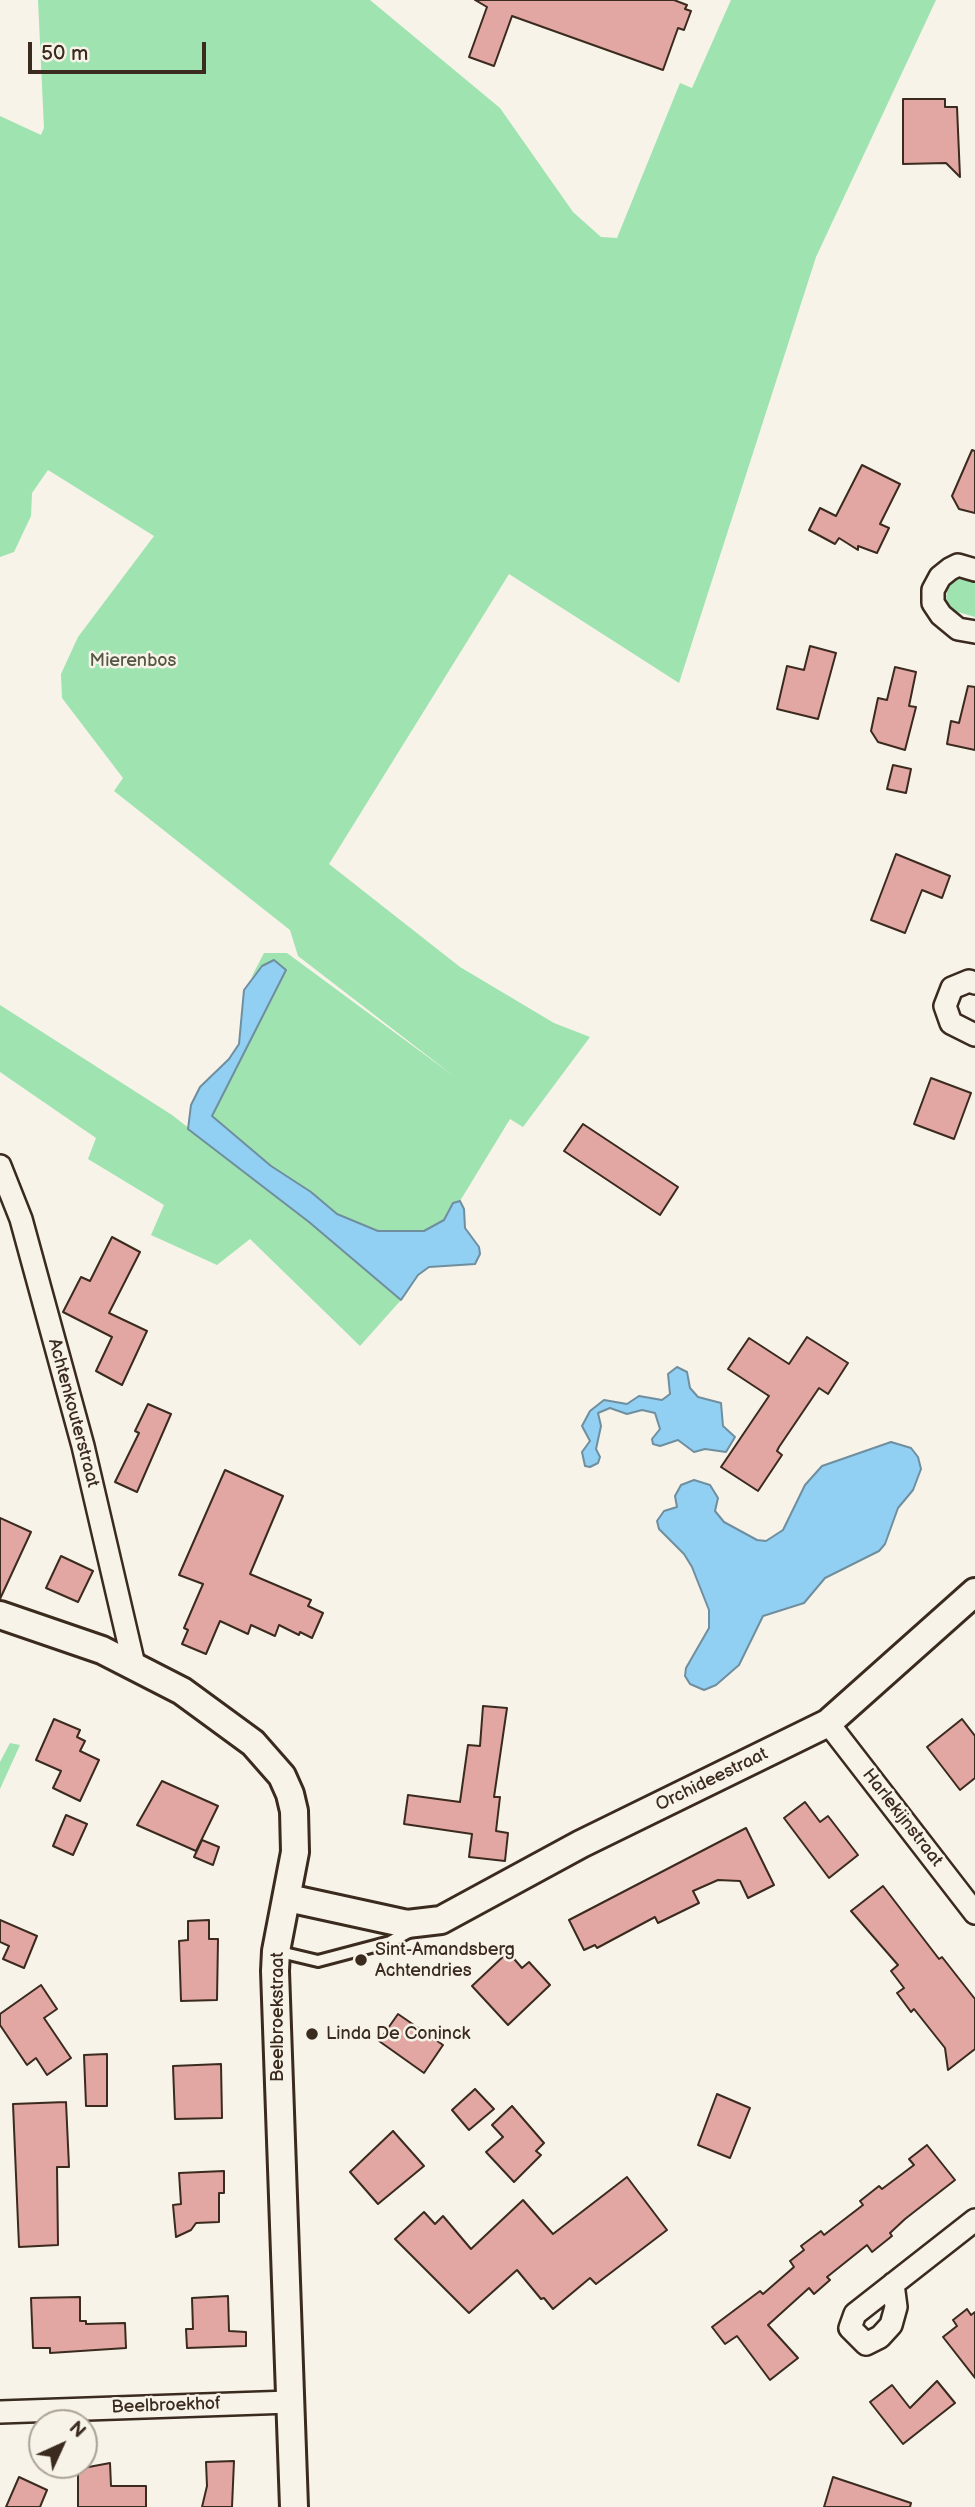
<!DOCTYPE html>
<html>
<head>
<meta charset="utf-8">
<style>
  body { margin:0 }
  #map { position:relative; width:975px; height:2507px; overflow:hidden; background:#f7f3e8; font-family:"Balsamiq Sans",sans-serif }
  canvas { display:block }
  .north { position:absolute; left:28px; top:2409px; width:70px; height:70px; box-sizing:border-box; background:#f7f3e8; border:2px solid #aca397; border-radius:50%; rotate:45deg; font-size:19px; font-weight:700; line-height:28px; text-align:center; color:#3b2a1e }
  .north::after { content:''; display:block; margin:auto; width:24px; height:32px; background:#3b2a1e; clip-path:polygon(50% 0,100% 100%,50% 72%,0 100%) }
  .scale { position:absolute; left:28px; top:42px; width:178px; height:32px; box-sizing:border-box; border:4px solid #3b2a1e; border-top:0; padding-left:9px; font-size:21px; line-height:24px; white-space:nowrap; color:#3b2a1e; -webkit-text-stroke:5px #f7f3e8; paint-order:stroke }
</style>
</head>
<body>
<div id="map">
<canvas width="975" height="2507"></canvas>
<div class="north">N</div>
<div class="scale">50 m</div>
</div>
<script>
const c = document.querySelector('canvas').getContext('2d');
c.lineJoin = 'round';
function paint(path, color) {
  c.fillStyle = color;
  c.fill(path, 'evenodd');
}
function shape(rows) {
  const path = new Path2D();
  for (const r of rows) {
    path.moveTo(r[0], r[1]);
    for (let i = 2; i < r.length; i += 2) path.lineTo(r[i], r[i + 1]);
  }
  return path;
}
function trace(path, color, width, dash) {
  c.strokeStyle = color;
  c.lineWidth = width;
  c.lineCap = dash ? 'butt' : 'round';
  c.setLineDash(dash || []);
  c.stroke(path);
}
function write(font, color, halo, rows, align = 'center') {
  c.font = font + ' "Balsamiq Sans",sans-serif';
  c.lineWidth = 5;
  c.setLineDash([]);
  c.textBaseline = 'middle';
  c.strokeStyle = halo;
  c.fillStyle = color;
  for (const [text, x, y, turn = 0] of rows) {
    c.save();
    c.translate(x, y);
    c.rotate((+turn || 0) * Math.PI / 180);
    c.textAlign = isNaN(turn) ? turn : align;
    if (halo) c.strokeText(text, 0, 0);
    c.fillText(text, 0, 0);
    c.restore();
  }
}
paint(shape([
  [38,0,370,0,500,108,573,212,601,237,617,238,680,83,692,88,731,0,936,0,816,257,679,683,509,574,329,864,460,967,554,1023,590,1037,523,1127,510,1119,460,1201,453,1203,444,1220,424,1231,378,1231,337,1214,311,1192,271,1166,212,1116,286,970,262,966,251,978,264,953,287,953,455,1077,298,956,290,930,114,791,123,778,62,698,61,674,78,637,154,536,48,470,32,493,31,516,14,552,0,557,0,116,41,135,44,128],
  [958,579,975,581,975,617,951,610,946,604,947,586],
  [0,1005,172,1115,309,1222,401,1300,360,1346,250,1239,217,1265,151,1235,164,1205,88,1159,96,1138,0,1072],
  [10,1743,20,1745,0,1789,0,1762]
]), '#9ee3b0');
const water = shape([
  [274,960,286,970,212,1116,271,1166,311,1192,337,1214,378,1231,424,1231,444,1220,453,1203,460,1201,464,1209,465,1228,479,1247,480,1254,475,1264,429,1267,418,1275,401,1300,309,1222,188,1129,191,1105,200,1087,229,1059,239,1044,244,990,262,966,274,960],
  [677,1367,687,1372,690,1388,698,1397,721,1403,723,1426,735,1437,726,1452,705,1449,694,1452,678,1440,660,1446,653,1444,652,1439,660,1429,655,1413,642,1410,627,1414,610,1408,598,1413,601,1426,596,1449,600,1457,598,1463,590,1467,585,1466,582,1452,590,1441,582,1426,590,1411,604,1400,627,1404,639,1396,662,1400,670,1394,668,1374,677,1367],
  [891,1442,911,1448,918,1457,921,1469,913,1490,898,1508,885,1544,879,1551,825,1578,804,1603,763,1616,739,1665,716,1685,704,1690,690,1684,685,1676,686,1668,709,1628,709,1610,692,1567,684,1554,659,1529,657,1521,664,1511,677,1507,675,1496,681,1485,694,1480,710,1485,718,1498,715,1511,724,1522,757,1540,766,1541,783,1530,805,1485,822,1466,891,1442]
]);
paint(water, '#92d0f3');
trace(water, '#6f8e9e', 2);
const building = shape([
  [475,0,674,0,687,5,685,9,691,11,684,30,678,28,663,70,512,16,494,66,469,57,487,7,475,0],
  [903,99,945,99,945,107,957,107,960,177,946,163,903,164,903,99],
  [972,450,975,451,975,513,959,509,952,496,972,450],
  [862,465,900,484,880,524,889,528,877,553,858,546,858,550,839,538,835,544,809,530,820,508,836,516,862,465],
  [810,646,836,653,818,719,777,709,787,666,804,670,810,646],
  [895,667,916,672,909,706,916,707,905,750,878,742,871,731,878,698,887,700,895,667],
  [968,686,975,687,975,750,947,744,951,721,959,723,968,686],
  [893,765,911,769,906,793,887,789,893,765],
  [896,854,950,876,942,898,922,890,905,933,871,920,896,854],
  [931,1078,971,1093,954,1139,914,1124,931,1078],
  [583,1124,678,1187,660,1215,564,1151,583,1124],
  [112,1237,140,1252,109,1313,147,1331,122,1385,96,1371,112,1337,63,1312,81,1277,90,1281,112,1237],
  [807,1337,848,1363,828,1394,819,1388,779,1447,777,1451,782,1455,758,1491,721,1467,769,1396,728,1369,749,1338,789,1364,807,1337],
  [148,1404,171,1414,137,1492,115,1482,139,1433,135,1431,148,1404],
  [225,1470,283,1496,250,1574,311,1600,308,1606,323,1613,312,1638,300,1632,299,1635,279,1625,275,1636,251,1625,248,1634,220,1621,206,1654,182,1644,188,1630,184,1628,203,1584,179,1575,225,1470],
  [0,1518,31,1532,0,1599,0,1518],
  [61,1556,93,1571,78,1602,46,1588,61,1556],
  [483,1706,507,1708,494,1797,500,1797,496,1831,508,1833,505,1861,469,1857,472,1834,404,1824,408,1795,460,1802,468,1745,480,1746,483,1706],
  [54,1719,80,1730,77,1737,85,1741,80,1751,99,1760,80,1801,53,1788,61,1771,36,1760,54,1719],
  [962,1719,975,1736,975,1778,960,1790,927,1747,962,1719],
  [162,1781,218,1806,196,1851,137,1825,162,1781],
  [805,1802,820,1822,828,1816,858,1855,829,1878,784,1818,805,1802],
  [66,1815,87,1824,73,1855,53,1846,66,1815],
  [746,1828,774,1885,748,1898,740,1881,718,1880,693,1891,699,1903,658,1923,655,1917,597,1948,595,1945,584,1950,569,1920,746,1828],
  [202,1840,219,1847,213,1865,194,1857,202,1840],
  [883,1886,939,1959,942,1957,975,1999,975,2049,948,2070,945,2048,914,2009,911,2012,897,1993,904,1988,891,1971,898,1965,851,1911,883,1886],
  [0,1920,37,1936,24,1968,3,1959,9,1946,0,1942,0,1920],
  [209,1920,209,1939,218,1939,217,2000,181,2001,179,1941,188,1940,188,1921,209,1920],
  [508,1952,522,1968,529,1962,550,1985,508,2025,472,1986,508,1952],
  [41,1985,57,2009,44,2018,71,2058,47,2075,36,2058,27,2065,0,2025,0,2014,41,1985],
  [398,2014,443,2045,424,2073,379,2041,398,2014],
  [107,2054,107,2106,86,2106,84,2055,107,2054],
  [221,2064,222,2118,175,2119,173,2066,221,2064],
  [475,2089,494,2109,469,2130,452,2110,475,2089],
  [717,2094,750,2108,730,2158,698,2145,717,2094],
  [66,2102,69,2167,57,2167,58,2245,19,2247,13,2104,66,2102],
  [512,2106,544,2143,536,2151,541,2155,514,2182,486,2152,503,2137,492,2125,512,2106],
  [393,2131,424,2166,378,2204,350,2172,393,2131],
  [927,2145,955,2180,905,2219,890,2233,892,2236,872,2252,867,2245,827,2277,830,2280,814,2294,809,2288,768,2325,798,2358,770,2380,737,2336,725,2344,712,2327,760,2291,763,2294,794,2267,790,2261,804,2250,801,2246,821,2231,824,2235,863,2205,860,2201,879,2186,882,2189,914,2165,909,2159,927,2145],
  [224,2171,224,2193,219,2193,219,2222,196,2223,191,2230,176,2237,173,2205,181,2204,179,2173,224,2171],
  [627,2177,667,2230,596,2284,590,2278,553,2309,544,2298,541,2299,517,2270,469,2313,395,2239,424,2212,435,2224,443,2216,471,2249,523,2200,553,2234,627,2177],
  [228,2296,229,2331,246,2332,246,2346,187,2348,186,2329,193,2329,192,2298,228,2296],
  [80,2297,80,2321,86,2321,86,2324,125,2323,126,2348,50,2353,50,2348,33,2348,31,2298,80,2297],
  [967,2309,971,2315,975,2312,975,2378,943,2337,957,2326,953,2320,967,2309],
  [937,2381,955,2403,903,2444,870,2402,892,2385,910,2408,937,2381],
  [234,2461,232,2507,202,2507,207,2486,206,2462,234,2461],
  [110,2463,111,2486,146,2486,146,2507,78,2507,78,2469,110,2463],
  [19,2477,47,2490,40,2507,6,2507,19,2477],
  [833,2477,911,2503,910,2507,824,2507,833,2477]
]);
paint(building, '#e2a7a3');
trace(building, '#3b2a1e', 2);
const service = shape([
  [276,1951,318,1961,390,1942,416,1928]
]);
const minor = shape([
  [975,570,958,565,950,569,940,577,933,590,933,603,941,615,958,629,975,632],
  [975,983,969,981,952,988,945,1006,951,1023,975,1035],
  [0,1166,21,1219,83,1446,134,1665],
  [828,1723,975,1913],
  [893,2284,896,2307,891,2325,880,2337,866,2344,850,2328,855,2314,975,2220],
  [0,2412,290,2402]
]);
const tertiary = shape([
  [0,1615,102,1650,182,1691,253,1743,282,1776,290,1794,294,1811,295,1852,276,1951,275,1971,294,2507],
  [288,1898,407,1924,441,1920,581,1844,828,1723,975,1592]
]);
trace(service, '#3b2a1e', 16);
trace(minor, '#3b2a1e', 26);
trace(tertiary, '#3b2a1e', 32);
trace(service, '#f7f3e8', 10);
trace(minor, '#f7f3e8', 21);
trace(tertiary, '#f7f3e8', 26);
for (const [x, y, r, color] of [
  [361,1960,7,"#3b2a1e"],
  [312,2034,7,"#3b2a1e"]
]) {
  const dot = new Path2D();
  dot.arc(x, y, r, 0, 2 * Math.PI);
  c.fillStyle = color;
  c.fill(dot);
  trace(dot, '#f7f3e8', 2.5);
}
write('18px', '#545842', '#f7f3e8', [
  ["Mierenbos",133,661]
]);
write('18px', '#3b2a1e', '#f7f3e8', [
  ["Achtenkouterstraat",73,1413,75],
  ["Orchideestraat",712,1780,-26],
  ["Harlekijnstraat",902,1818,52],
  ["Beelbroekstraat",278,2017,-90],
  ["Beelbroekhof",166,2406,-2]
]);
write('18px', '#3b2a1e', '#f7f3e8', [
  ["Sint-Amandsberg",375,1950],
  ["Achtendries",375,1971],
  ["Linda De Coninck",326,2034]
], 'left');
</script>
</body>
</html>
